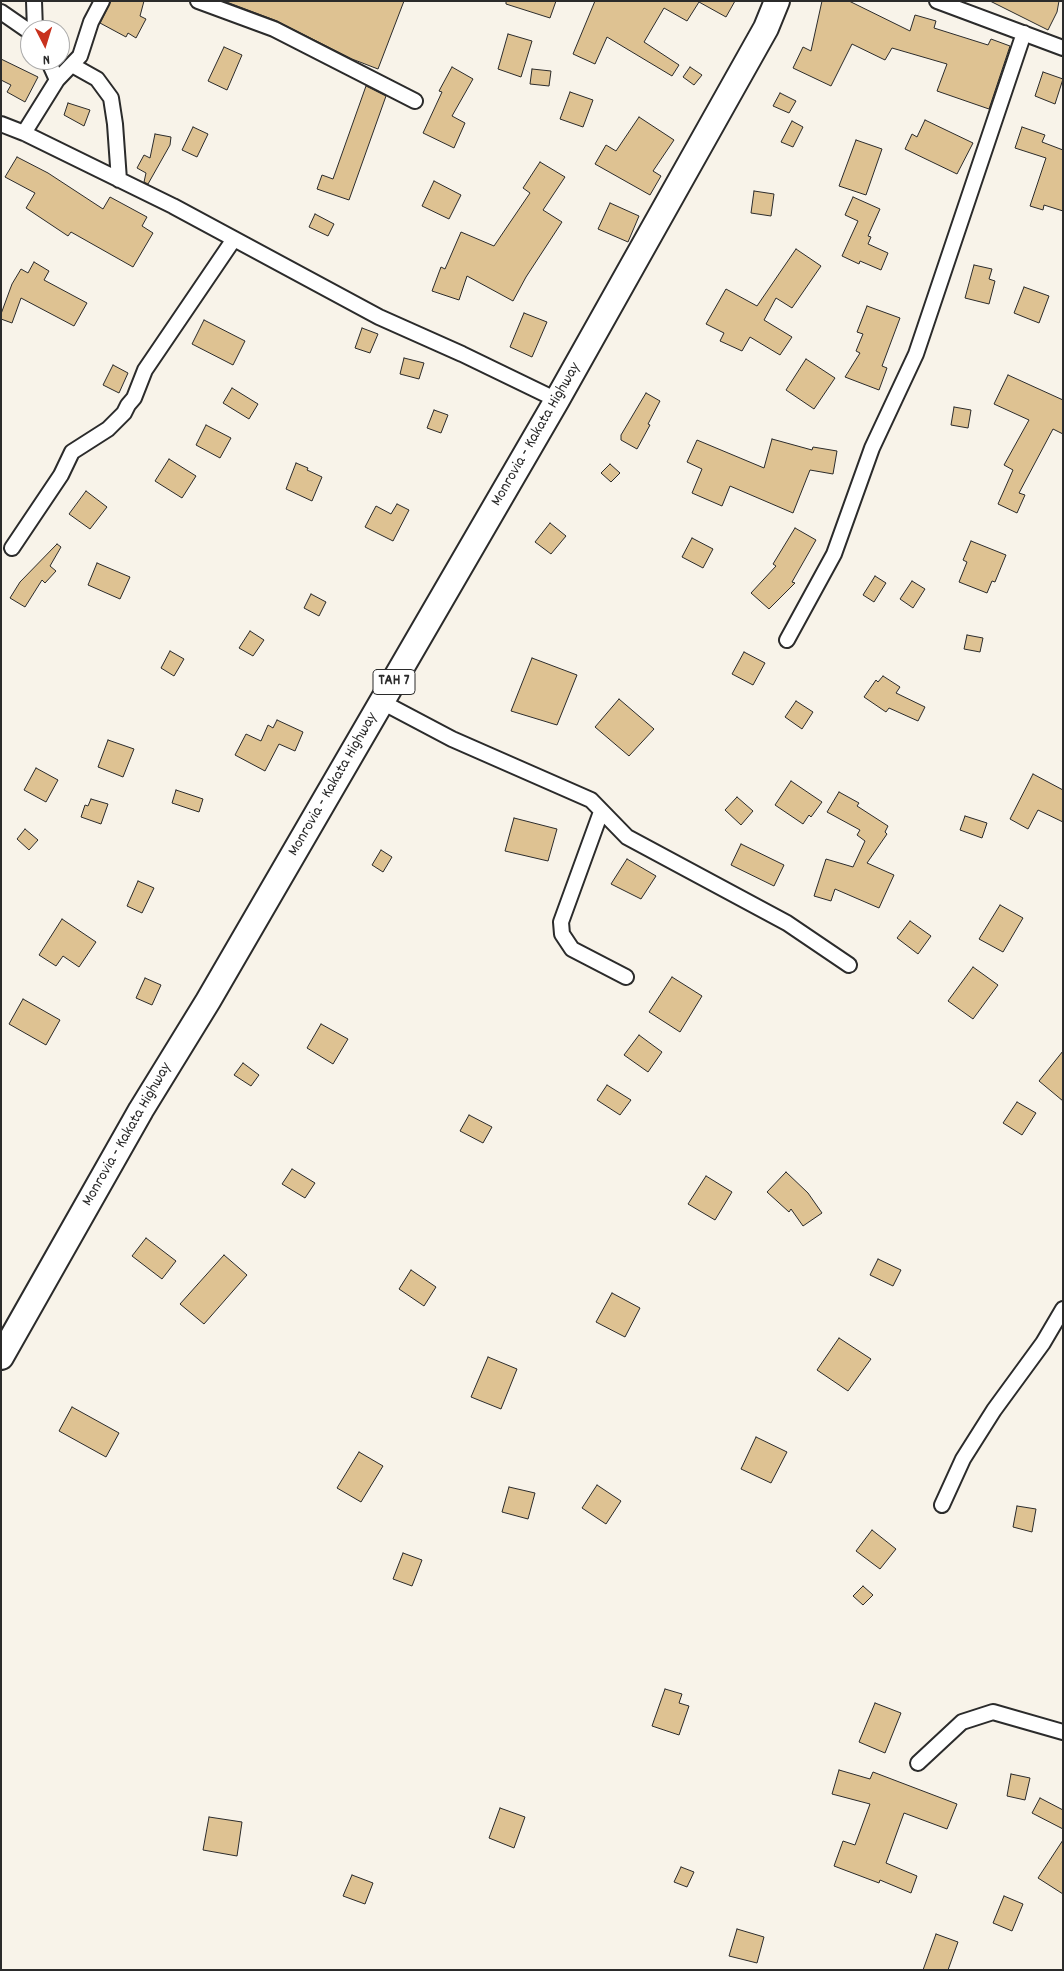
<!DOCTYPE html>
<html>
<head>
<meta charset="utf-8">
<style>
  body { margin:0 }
  #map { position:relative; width:1064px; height:1971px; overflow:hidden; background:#f8f3e9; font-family:Dekko,sans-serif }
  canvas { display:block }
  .frame { position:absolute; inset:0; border:2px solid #2b2b2b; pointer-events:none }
  .north { position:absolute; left:20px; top:20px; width:50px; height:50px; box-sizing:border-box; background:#fff; border:1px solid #aaa; border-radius:50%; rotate:175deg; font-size:14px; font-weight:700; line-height:20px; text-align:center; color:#2b2b2b }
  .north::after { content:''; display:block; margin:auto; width:18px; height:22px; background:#c8321e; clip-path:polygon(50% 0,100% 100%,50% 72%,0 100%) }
</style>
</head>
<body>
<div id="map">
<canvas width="1064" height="1971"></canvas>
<div class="frame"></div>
<div class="north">N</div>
</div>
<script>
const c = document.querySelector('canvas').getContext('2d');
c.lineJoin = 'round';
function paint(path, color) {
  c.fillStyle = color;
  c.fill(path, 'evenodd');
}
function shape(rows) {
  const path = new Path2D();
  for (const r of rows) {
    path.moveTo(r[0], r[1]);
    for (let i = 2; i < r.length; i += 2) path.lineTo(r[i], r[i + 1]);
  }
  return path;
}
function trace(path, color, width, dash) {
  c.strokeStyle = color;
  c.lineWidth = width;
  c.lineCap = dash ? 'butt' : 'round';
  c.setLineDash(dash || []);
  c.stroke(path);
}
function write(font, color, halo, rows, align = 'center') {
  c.font = font + ' Dekko,sans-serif';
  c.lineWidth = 4.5;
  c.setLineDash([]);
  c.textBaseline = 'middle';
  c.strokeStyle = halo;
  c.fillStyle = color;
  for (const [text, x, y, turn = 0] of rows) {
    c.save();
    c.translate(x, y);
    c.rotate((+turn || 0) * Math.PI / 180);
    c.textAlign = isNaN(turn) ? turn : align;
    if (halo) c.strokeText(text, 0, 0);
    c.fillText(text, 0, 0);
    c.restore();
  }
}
const building = shape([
  [111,1,144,1,140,16,146,19,136,38,128,33,126,37,100,23,111,1],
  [224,1,404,1,378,69,352,59,277,21,224,1],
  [506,1,556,1,550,18,506,4,506,1],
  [595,1,735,1,726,17,699,2,687,21,664,8,644,42,679,65,672,76,607,37,595,64,573,54,595,1],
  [822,1,849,1,910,31,915,15,936,21,934,28,988,45,991,39,1010,46,989,109,937,91,947,64,892,48,885,60,852,44,831,86,793,68,803,47,811,51,822,1],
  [990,1,1059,1,1057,12,1048,30,990,1],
  [508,34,532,41,521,77,498,69,508,34],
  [224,47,242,55,227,90,208,81,224,47],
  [1,59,38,77,25,102,7,92,11,85,1,80,1,59],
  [452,67,473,79,452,116,465,123,454,148,423,133,442,92,439,91,452,67],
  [690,67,702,75,694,85,683,77,690,67],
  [532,69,551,71,549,86,530,84,532,69],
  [1043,72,1063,79,1055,104,1035,96,1043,72],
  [366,86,386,96,349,200,317,189,322,175,333,179,366,86],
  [570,92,593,100,583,127,560,119,570,92],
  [780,93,796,101,789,113,773,106,780,93],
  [68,103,90,110,84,126,64,115,68,103],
  [639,117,674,140,653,171,661,176,650,195,595,164,606,145,616,151,639,117],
  [925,120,973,143,957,174,905,149,912,134,917,137,925,120],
  [792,121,803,127,793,147,781,142,792,121],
  [193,127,208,134,197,157,182,150,193,127],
  [1022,127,1045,135,1042,142,1063,150,1063,211,1044,205,1043,210,1030,206,1046,158,1015,148,1022,127],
  [155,134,171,137,170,145,148,184,144,182,146,173,137,168,144,155,150,158,155,134],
  [856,140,882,149,866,195,839,186,856,140],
  [17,157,48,173,103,209,110,197,147,217,142,226,153,233,133,267,71,232,68,236,26,208,35,193,5,177,17,157],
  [540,162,565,177,543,210,562,222,526,277,513,301,467,276,459,300,432,291,441,267,445,269,461,232,494,246,530,193,523,188,540,162],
  [434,181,461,195,449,219,422,206,434,181],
  [754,191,774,194,771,216,751,213,754,191],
  [853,197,880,209,868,236,871,237,868,244,888,253,881,270,860,261,859,264,842,256,858,221,845,215,853,197],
  [610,203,639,216,628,242,598,229,610,203],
  [315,214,334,224,328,236,309,227,315,214],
  [796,249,821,266,792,308,776,298,764,320,792,337,780,355,750,337,742,351,720,341,724,333,706,324,726,289,757,306,796,249],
  [34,262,49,271,44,280,87,303,74,326,21,298,12,323,1,319,1,314,12,284,21,269,28,273,34,262],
  [974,265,992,269,989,279,995,281,989,304,965,298,974,265],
  [1024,287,1049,296,1039,323,1014,313,1024,287],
  [867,306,900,318,882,366,887,368,879,390,845,377,860,353,856,351,863,334,857,332,867,306],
  [524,313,547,322,532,357,510,347,524,313],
  [204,320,245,341,233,365,192,344,204,320],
  [362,328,378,334,370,353,355,348,362,328],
  [404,358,424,363,419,379,400,374,404,358],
  [806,359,835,378,814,409,786,390,806,359],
  [113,365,128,373,119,393,103,385,113,365],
  [1008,375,1063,400,1063,434,1053,429,1019,493,1025,495,1017,513,998,504,1013,470,1004,465,1029,420,994,404,1008,375],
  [232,388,258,404,249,419,223,403,232,388],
  [646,393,660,401,648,424,650,425,637,449,621,440,621,435,646,393],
  [954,407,971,410,968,428,951,425,954,407],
  [434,410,448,415,441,433,427,428,434,410],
  [206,425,231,438,220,458,196,445,206,425],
  [772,439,812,450,813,447,837,451,833,474,810,470,793,513,730,486,722,506,692,493,702,469,687,462,697,440,764,468,772,439],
  [169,459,196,476,182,498,155,481,169,459],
  [296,463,308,468,307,470,322,477,312,501,286,489,296,463],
  [610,464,620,473,611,482,601,473,610,464],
  [86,491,107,507,90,529,69,514,86,491],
  [397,504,409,510,393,541,365,527,376,506,391,514,397,504],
  [550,523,566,536,551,554,535,542,550,523],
  [795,528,816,540,792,582,795,583,769,609,751,593,776,566,773,564,795,528],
  [692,538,713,549,703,568,682,557,692,538],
  [971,541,1006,555,995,582,992,581,987,593,959,582,967,562,963,560,971,541],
  [57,544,61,547,50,566,56,571,45,583,42,580,25,607,10,598,20,582,57,544],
  [97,563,130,577,120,599,88,585,97,563],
  [875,576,886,583,874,602,863,595,875,576],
  [912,581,925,589,913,608,900,599,912,581],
  [311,594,326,602,319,616,304,608,311,594],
  [250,631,264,640,253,656,239,648,250,631],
  [967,635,983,638,980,652,964,649,967,635],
  [170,651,184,659,174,676,161,668,170,651],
  [744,652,765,663,753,685,732,674,744,652],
  [532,658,577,675,557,725,511,711,532,658],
  [883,676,900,687,896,693,925,707,918,721,889,708,886,712,864,697,876,680,878,682,883,676],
  [619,699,654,729,629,756,595,727,619,699],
  [796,701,813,712,802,729,785,717,796,701],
  [277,720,303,732,295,751,279,744,265,771,235,755,246,734,261,741,268,725,273,728,277,720],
  [108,740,134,749,123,777,98,767,108,740],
  [36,768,58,780,46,802,24,790,36,768],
  [1033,774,1063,790,1063,822,1038,810,1028,829,1010,819,1033,774],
  [791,781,822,802,811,817,809,815,803,824,775,805,791,781],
  [176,790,203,799,199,812,172,803,176,790],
  [839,792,859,803,857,806,888,826,885,832,887,834,867,863,894,875,879,908,835,889,831,901,814,896,826,859,853,867,865,841,857,835,860,830,827,812,839,792],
  [737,797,753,811,741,825,725,810,737,797],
  [91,799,108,804,101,824,81,817,85,805,88,806,91,799],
  [965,816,987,823,982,838,960,830,965,816],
  [514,818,557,829,548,861,505,851,514,818],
  [25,829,38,840,29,850,17,839,25,829],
  [741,844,784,865,774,886,731,865,741,844],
  [381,850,392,857,383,872,372,865,381,850],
  [627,859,656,876,641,899,611,884,627,859],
  [138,881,154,888,142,913,127,906,138,881],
  [1000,905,1023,918,1003,952,979,939,1000,905],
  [62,919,96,942,79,967,63,956,56,966,39,955,62,919],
  [910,921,931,936,918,954,897,938,910,921],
  [973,967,998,985,973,1019,948,1001,973,967],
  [672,977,702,996,680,1032,649,1012,672,977],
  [145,978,161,985,152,1005,136,998,145,978],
  [23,999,60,1020,46,1045,9,1024,23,999],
  [321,1024,348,1039,333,1064,307,1048,321,1024],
  [639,1035,662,1052,648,1072,624,1055,639,1035],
  [1063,1051,1063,1101,1039,1081,1063,1051],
  [243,1063,259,1075,251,1086,234,1075,243,1063],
  [607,1085,631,1100,620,1115,597,1100,607,1085],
  [1017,1102,1036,1113,1022,1135,1003,1123,1017,1102],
  [469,1115,492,1127,483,1143,460,1131,469,1115],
  [292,1169,315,1183,305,1198,282,1184,292,1169],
  [786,1172,808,1193,822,1213,803,1226,791,1209,789,1212,767,1192,786,1172],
  [706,1176,732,1192,715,1220,688,1204,706,1176],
  [146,1238,176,1261,162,1279,132,1256,146,1238],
  [224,1255,247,1275,204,1324,180,1304,224,1255],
  [878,1259,901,1270,893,1286,870,1275,878,1259],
  [411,1270,436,1287,424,1306,399,1289,411,1270],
  [612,1293,640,1308,625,1337,596,1322,612,1293],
  [839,1338,871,1359,848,1391,817,1370,839,1338],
  [488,1357,517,1369,501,1409,471,1397,488,1357],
  [72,1407,119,1433,106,1457,59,1431,72,1407],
  [756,1437,787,1452,771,1483,741,1469,756,1437],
  [359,1452,383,1466,361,1502,337,1488,359,1452],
  [597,1485,621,1501,606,1524,582,1508,597,1485],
  [509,1487,535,1493,528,1519,502,1512,509,1487],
  [1017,1506,1036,1509,1032,1532,1013,1527,1017,1506],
  [872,1530,896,1549,880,1569,856,1551,872,1530],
  [403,1553,422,1560,412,1586,393,1579,403,1553],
  [863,1586,873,1595,863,1605,853,1596,863,1586],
  [665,1689,682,1694,679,1703,689,1706,679,1735,652,1726,665,1689],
  [875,1703,901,1713,885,1753,859,1742,875,1703],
  [839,1770,870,1779,873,1772,957,1804,947,1829,904,1813,886,1863,917,1876,911,1893,880,1880,879,1883,834,1866,843,1841,855,1845,870,1804,832,1794,839,1770],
  [1011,1774,1030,1778,1025,1800,1007,1796,1011,1774],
  [1040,1798,1063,1810,1063,1829,1032,1813,1040,1798],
  [500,1808,525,1817,514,1848,489,1838,500,1808],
  [209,1817,242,1822,237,1856,203,1850,209,1817],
  [1063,1840,1063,1894,1038,1878,1063,1840],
  [681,1867,694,1872,687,1887,674,1882,681,1867],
  [352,1875,373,1883,365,1904,343,1896,352,1875],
  [1004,1896,1023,1904,1012,1931,993,1923,1004,1896],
  [737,1929,764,1937,757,1963,729,1956,737,1929],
  [936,1934,958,1942,948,1970,923,1970,936,1934]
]);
paint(building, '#dec292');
trace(building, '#2b2b2b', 1);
const minor = shape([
  [34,1,35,30],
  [198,1,274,29,415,101],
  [937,1,1063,48],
  [1,12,30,32],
  [72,65,97,79,111,98,115,124,119,180],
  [57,80,80,56,91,22,102,1],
  [1,124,24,133,173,206,379,317,462,354,557,400],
  [24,133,57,80,48,60],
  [12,548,61,475,72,452,108,429,124,413,128,405,134,398,145,370,234,239],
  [787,640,834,554,872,448,916,354,1024,33],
  [382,702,452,739,591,800,627,837,787,923,849,965],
  [601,812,561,922,562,934,572,949,626,977],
  [942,1505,963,1459,994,1410,1043,1343,1063,1309],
  [918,1763,962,1722,993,1712,1063,1732]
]);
const trunk = shape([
  [1,1357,141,1110,208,1001,557,400,766,28,777,1]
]);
trace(minor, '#2b2b2b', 18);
trace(trunk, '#2b2b2b', 28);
trace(minor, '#fff', 14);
trace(trunk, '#fff', 24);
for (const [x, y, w] of [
  [394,682,42]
]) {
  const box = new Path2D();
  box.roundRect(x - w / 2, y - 12.5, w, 25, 4);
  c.fillStyle = '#fff';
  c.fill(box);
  trace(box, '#2b2b2b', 1);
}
write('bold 15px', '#2b2b2b', null, [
  ["TAH 7",394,682]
]);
write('16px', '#2b2b2b', '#fff', [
  ["Monrovia - Kakata Highway",537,435,-60],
  ["Monrovia - Kakata Highway",334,785,-60],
  ["Monrovia - Kakata Highway",128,1135,-60]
]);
</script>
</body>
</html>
